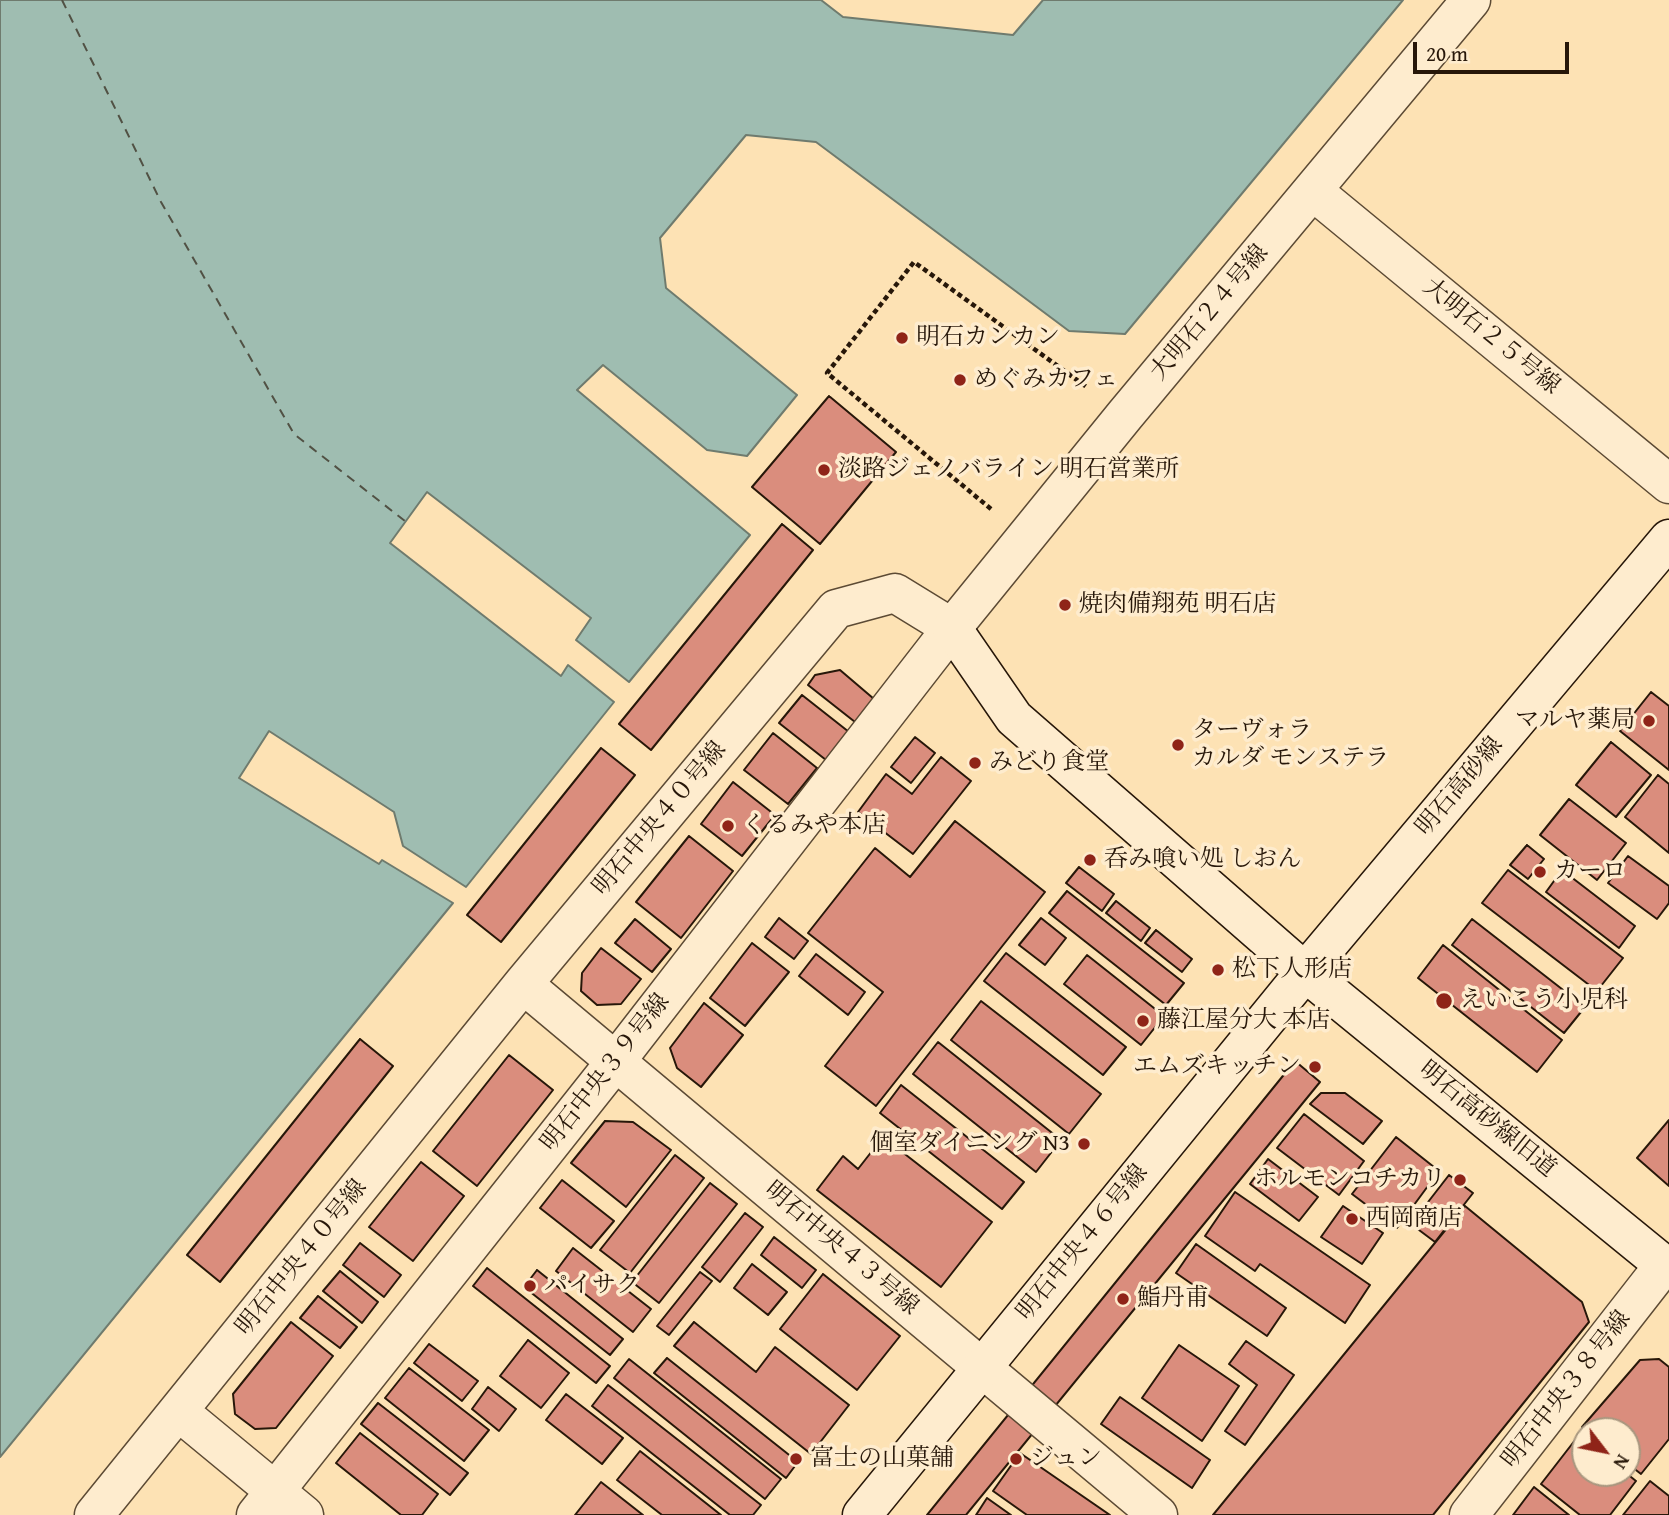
<!DOCTYPE html>
<html>
<head>
<meta charset="utf-8">
<style>
  body { margin:0 }
  #map { position:relative; width:1669px; height:1515px; overflow:hidden; background:#fde2b4; font-family:"Gentium Book Plus",serif }
  canvas { display:block }
  .north { position:absolute; left:1571px; top:1417px; width:70px; height:70px; box-sizing:border-box; background:#feecce; border:2px solid #a8977f; border-radius:50%; rotate:122deg; font-size:19px; font-weight:700; line-height:28px; text-align:center; color:#271709 }
  .north::after { content:''; display:block; margin:auto; width:24px; height:32px; background:#8f2418; clip-path:polygon(50% 0,100% 100%,50% 72%,0 100%) }
  .scale { position:absolute; left:1413px; top:42px; width:156px; height:32px; box-sizing:border-box; border:4px solid #271709; border-top:0; padding-left:9px; font-size:21px; line-height:24px; white-space:nowrap; color:#271709; -webkit-text-stroke:5px #feecce; paint-order:stroke }
</style>
</head>
<body>
<div id="map">
<canvas width="1669" height="1515"></canvas>
<div class="north">N</div>
<div class="scale">20 m</div>
</div>
<script>
const c = document.querySelector('canvas').getContext('2d');
c.lineJoin = 'round';
function paint(path, color) {
  c.fillStyle = color;
  c.fill(path, 'evenodd');
}
function shape(rows) {
  const path = new Path2D();
  for (const r of rows) {
    path.moveTo(r[0], r[1]);
    for (let i = 2; i < r.length; i += 2) path.lineTo(r[i], r[i + 1]);
  }
  return path;
}
function trace(path, color, width, dash) {
  c.strokeStyle = color;
  c.lineWidth = width;
  c.lineCap = dash ? 'butt' : 'round';
  c.setLineDash(dash || []);
  c.stroke(path);
}
function write(font, color, halo, rows, align = 'center') {
  c.font = font + ' "Gentium Book Plus","Noto Serif JP",serif';
  c.lineWidth = 7;
  c.setLineDash([]);
  c.textBaseline = 'middle';
  c.strokeStyle = halo;
  c.fillStyle = color;
  for (const [text, x, y, turn = 0] of rows) {
    c.save();
    c.translate(x, y);
    c.rotate((+turn || 0) * Math.PI / 180);
    c.textAlign = isNaN(turn) ? turn : align;
    if (halo) c.strokeText(text, 0, 0);
    c.fillText(text, 0, 0);
    c.restore();
  }
}
const water = shape([
  [0,0,821,0,843,17,1013,35,1043,0,1403,0,1125,334,1069,331,816,142,746,135,660,238,666,288,797,395,747,456,707,450,603,365,577,390,750,535,629,682,576,640,591,618,427,492,390,543,561,676,568,665,614,702,466,887,403,846,394,812,269,731,239,778,379,864,382,860,453,903,0,1457,0,0]
]);
paint(water, '#9fbdb1');
trace(water, '#6f7b6e', 2);
trace(shape([
  [62,0,161,202,294,434,410,525]
]), '#515144', 2, [9, 7]);
const building = shape([
  [829,396,896,452,820,544,752,487,829,396],
  [782,524,813,550,651,750,619,724,782,524],
  [840,670,874,699,855,722,808,685,815,675,840,670],
  [1651,692,1669,706,1669,770,1620,731,1651,692],
  [802,695,849,732,826,760,779,723,802,695],
  [773,733,817,768,788,804,744,770,773,733],
  [915,737,935,753,911,783,891,767,915,737],
  [1611,742,1651,775,1616,817,1576,785,1611,742],
  [601,748,635,775,501,942,467,915,601,748],
  [941,757,971,781,913,854,858,812,886,774,912,794,941,757],
  [1658,775,1669,784,1669,853,1625,817,1658,775],
  [733,782,775,815,742,856,701,824,733,782],
  [1569,799,1626,843,1597,880,1540,835,1569,799],
  [955,821,1045,892,876,1106,825,1066,883,992,808,933,875,848,910,877,955,821],
  [689,836,733,871,681,938,636,902,689,836],
  [1527,845,1544,859,1528,879,1510,865,1527,845],
  [1628,856,1669,886,1669,903,1657,919,1608,883,1628,856],
  [1079,867,1114,894,1102,911,1066,883,1079,867],
  [1508,870,1623,958,1597,991,1482,903,1508,870],
  [1562,870,1635,926,1619,948,1546,892,1562,870],
  [1067,891,1184,983,1166,1005,1049,913,1067,891],
  [1116,901,1150,928,1141,941,1106,913,1116,901],
  [779,918,808,941,794,959,765,937,779,918],
  [1041,918,1066,938,1045,965,1019,945,1041,918],
  [635,919,671,949,652,972,615,943,635,919],
  [1472,919,1585,1007,1564,1033,1452,945,1472,919],
  [1156,930,1192,959,1182,972,1145,943,1156,930],
  [752,943,789,972,745,1026,710,998,752,943],
  [1443,945,1562,1040,1537,1072,1418,978,1443,945],
  [601,948,641,979,621,1004,597,1005,581,991,582,973,601,948],
  [1006,953,1126,1047,1103,1075,984,981,1006,953],
  [816,954,865,992,848,1015,799,976,816,954],
  [1087,955,1164,1016,1141,1045,1064,984,1087,955],
  [981,1001,1101,1094,1069,1134,951,1040,981,1001],
  [704,1003,743,1035,701,1087,677,1068,670,1048,704,1003],
  [360,1039,393,1066,220,1282,187,1255,360,1039],
  [938,1042,1061,1140,1036,1172,913,1074,938,1042],
  [509,1055,553,1090,477,1186,433,1151,509,1055],
  [1295,1061,1320,1082,966,1515,927,1515,1295,1061],
  [901,1085,1024,1182,1002,1209,880,1113,901,1085],
  [1321,1093,1345,1093,1382,1121,1363,1144,1310,1104,1321,1093],
  [1304,1114,1364,1161,1339,1195,1277,1148,1304,1114],
  [1669,1120,1669,1186,1637,1158,1669,1120],
  [605,1121,633,1122,671,1150,626,1207,571,1163,605,1121],
  [883,1137,992,1222,941,1287,817,1190,843,1156,858,1169,883,1137],
  [1396,1137,1439,1171,1397,1228,1352,1194,1396,1137],
  [675,1155,704,1178,630,1273,600,1250,675,1155],
  [1268,1159,1318,1197,1299,1221,1250,1184,1268,1159],
  [421,1162,464,1196,413,1261,369,1227,421,1162],
  [1449,1175,1473,1193,1435,1242,1411,1224,1449,1175],
  [562,1180,614,1221,591,1248,540,1208,562,1180],
  [710,1183,737,1204,659,1303,632,1282,710,1183],
  [1235,1192,1370,1285,1345,1323,1260,1264,1255,1271,1205,1236,1235,1192],
  [1343,1206,1383,1233,1362,1264,1321,1237,1343,1206],
  [1465,1206,1582,1302,1589,1322,1433,1515,1213,1515,1465,1206],
  [745,1213,763,1227,720,1282,702,1267,745,1213],
  [774,1237,816,1270,802,1288,761,1255,774,1237],
  [360,1243,401,1275,384,1297,343,1265,360,1243],
  [1196,1244,1286,1308,1267,1336,1176,1273,1196,1244],
  [573,1248,651,1309,633,1332,556,1271,573,1248],
  [752,1264,787,1292,768,1315,734,1288,752,1264],
  [487,1268,610,1366,596,1383,473,1286,487,1268],
  [537,1270,623,1339,610,1355,524,1287,537,1270],
  [340,1271,378,1302,362,1323,323,1291,340,1271],
  [700,1272,712,1281,669,1335,657,1326,700,1272],
  [823,1274,900,1336,857,1390,780,1329,823,1274],
  [318,1296,357,1327,340,1348,300,1318,318,1296],
  [291,1322,333,1356,276,1428,255,1429,235,1414,233,1394,291,1322],
  [694,1322,756,1372,775,1347,849,1405,811,1454,674,1346,694,1322],
  [528,1340,569,1373,541,1408,500,1376,528,1340],
  [1246,1341,1294,1375,1245,1445,1225,1431,1257,1385,1229,1364,1246,1341],
  [429,1344,478,1381,462,1401,414,1363,429,1344],
  [1179,1345,1239,1386,1202,1441,1142,1398,1179,1345],
  [667,1358,798,1462,786,1478,654,1373,667,1358],
  [629,1359,781,1479,765,1499,614,1378,629,1359],
  [1659,1359,1669,1367,1669,1439,1641,1474,1627,1463,1627,1431,1587,1431,1582,1427,1640,1360,1659,1359],
  [409,1368,489,1430,464,1461,385,1398,409,1368],
  [608,1385,761,1505,753,1515,730,1515,592,1406,608,1385],
  [488,1387,516,1409,499,1431,472,1409,488,1387],
  [566,1394,623,1438,602,1464,546,1420,566,1394],
  [1120,1397,1210,1460,1192,1488,1101,1424,1120,1397],
  [378,1403,468,1473,450,1495,361,1424,378,1403],
  [360,1433,438,1494,422,1515,401,1515,336,1463,360,1433],
  [1579,1435,1585,1440,1585,1473,1626,1473,1636,1481,1610,1515,1580,1515,1541,1484,1579,1435],
  [640,1451,721,1515,662,1515,617,1480,640,1451],
  [1020,1453,1110,1515,1027,1515,993,1491,1020,1453],
  [1650,1481,1669,1496,1669,1515,1623,1515,1650,1481],
  [601,1482,643,1515,575,1515,601,1482],
  [1534,1487,1569,1515,1513,1515,1534,1487],
  [987,1498,1011,1515,976,1515,987,1498]
]);
paint(building, '#da8d7d');
trace(building, '#271709', 2);
const street = shape([
  [1313,191,1669,484],
  [523,984,1158,1515],
  [178,1411,304,1515],
  [94,1515,523,984,836,609,895,593,952,628],
  [256,1515,616,1061,952,628,1125,415,1471,0],
  [1469,1515,1664,1265]
]);
const secondary = shape([
  [952,628,1014,718,1305,972,1669,1269],
  [862,1515,1305,972,1669,539]
]);
trace(street, '#5c4a34', 41);
trace(secondary, '#271709', 41);
trace(shape([
  [991,509,827,373,914,262,1088,388]
]), '#271709', 4.5, [5, 3.5]);
trace(street, '#feecce', 38);
trace(secondary, '#feecce', 38);
for (const [x, y, r, color] of [
  [902,338,7,"#8f2418"],
  [960,380,7,"#8f2418"],
  [824,470,7,"#8f2418"],
  [1065,605,7,"#8f2418"],
  [1649,721,7,"#8f2418"],
  [1178,745,7,"#8f2418"],
  [975,763,7,"#8f2418"],
  [728,826,7,"#8f2418"],
  [1090,860,7,"#8f2418"],
  [1540,872,7,"#8f2418"],
  [1218,970,7,"#8f2418"],
  [1444,1001,9,"#8f2418"],
  [1143,1021,7,"#8f2418"],
  [1315,1067,7,"#8f2418"],
  [1084,1144,7,"#8f2418"],
  [1460,1180,7,"#8f2418"],
  [1352,1219,7,"#8f2418"],
  [530,1286,7,"#8f2418"],
  [1123,1299,7,"#8f2418"],
  [796,1459,7,"#8f2418"],
  [1016,1459,7,"#8f2418"]
]) {
  const dot = new Path2D();
  dot.arc(x, y, r, 0, 2 * Math.PI);
  c.fillStyle = color;
  c.fill(dot);
  trace(dot, '#feecce', 2.5);
}
write('24px', '#271709', '#feecce', [
  ["大明石２４号線",1210,313,-50],
  ["大明石２５号線",1491,337,39],
  ["明石高砂線",1460,787,-50],
  ["明石中央４０号線",660,819,-50],
  ["明石中央３９号線",606,1073,-52],
  ["明石高砂線旧道",1487,1120,39],
  ["明石中央４６号線",1083,1243,-51],
  ["明石中央４３号線",841,1249,40],
  ["明石中央４０号線",302,1258,-51],
  ["明石中央３８号線",1567,1390,-52]
]);
write('24px', '#271709', '#feecce', [
  ["明石カンカン",916,338],
  ["めぐみカフェ",974,380],
  ["淡路ジェノバライン 明石営業所",838,470],
  ["焼肉備翔苑 明石店",1079,605],
  ["マルヤ薬局",1635,721,"right"],
  ["ターヴォラ",1192,731],
  ["カルダ モンステラ",1192,759],
  ["みどり食堂",989,763],
  ["くるみや本店",742,826],
  ["呑み喰い処 しおん",1104,860],
  ["カーロ",1554,872],
  ["松下人形店",1232,970],
  ["えいこう小児科",1460,1001],
  ["藤江屋分大 本店",1157,1021],
  ["エムズキッチン",1301,1067,"right"],
  ["個室ダイニング N3",1070,1144,"right"],
  ["ホルモンコチカリ",1446,1180,"right"],
  ["西岡商店",1366,1219],
  ["パイサク",544,1286],
  ["鮨丹甫",1137,1299],
  ["富士の山菓舗",810,1459],
  ["ジュン",1030,1459]
], 'left');
</script>
</body>
</html>
